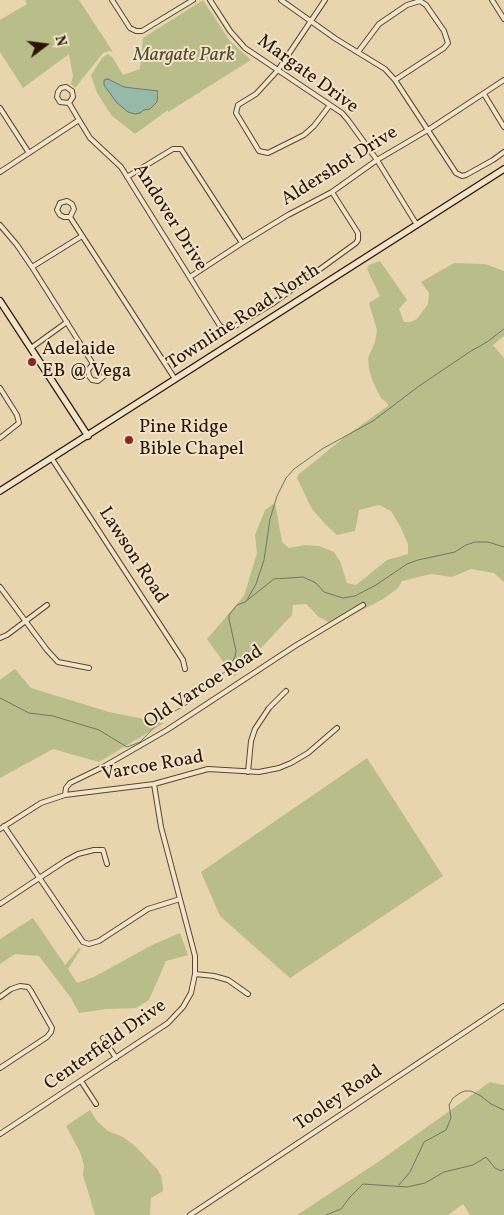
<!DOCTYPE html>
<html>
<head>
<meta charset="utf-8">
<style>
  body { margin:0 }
  #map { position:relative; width:504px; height:1215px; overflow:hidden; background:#e8d5ae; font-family:Vollkorn,serif }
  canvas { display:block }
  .north { position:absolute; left:20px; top:20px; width:50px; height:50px; -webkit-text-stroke:4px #f0e4ca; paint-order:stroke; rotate:75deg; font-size:14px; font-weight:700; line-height:20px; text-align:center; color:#2e1503 }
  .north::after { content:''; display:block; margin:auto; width:18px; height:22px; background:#2e1503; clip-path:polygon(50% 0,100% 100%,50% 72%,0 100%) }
</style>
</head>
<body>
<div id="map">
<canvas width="504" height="1215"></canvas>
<div class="north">N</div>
</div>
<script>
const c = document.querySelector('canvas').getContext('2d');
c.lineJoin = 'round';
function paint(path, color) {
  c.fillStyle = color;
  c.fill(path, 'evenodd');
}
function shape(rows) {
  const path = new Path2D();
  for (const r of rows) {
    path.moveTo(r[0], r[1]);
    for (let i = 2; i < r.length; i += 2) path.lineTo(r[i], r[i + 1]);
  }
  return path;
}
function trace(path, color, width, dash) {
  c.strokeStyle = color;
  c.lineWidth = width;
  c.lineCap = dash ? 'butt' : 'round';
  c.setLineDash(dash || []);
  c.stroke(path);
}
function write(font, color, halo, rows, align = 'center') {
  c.font = font + ' Vollkorn,serif';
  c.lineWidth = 4;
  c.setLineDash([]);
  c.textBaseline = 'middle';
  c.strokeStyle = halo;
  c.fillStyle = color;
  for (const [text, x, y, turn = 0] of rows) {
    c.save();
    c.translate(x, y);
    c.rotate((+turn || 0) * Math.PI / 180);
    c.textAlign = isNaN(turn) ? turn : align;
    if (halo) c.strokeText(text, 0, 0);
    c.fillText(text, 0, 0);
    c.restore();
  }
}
paint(shape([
  [25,0,79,0,113,52,109,51,103,53,75,88,71,84,73,76,69,54,23,88,0,52,0,20,27,4],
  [203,0,230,41,251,60,168,112,168,110,135,134,112,116,97,93,91,75,103,57,108,54,113,58,123,75,140,69,143,38],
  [115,82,124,87,139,88,159,92,157,102,150,109,144,110,139,113,128,112,117,103,104,85],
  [380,261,407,300,399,309,404,322,410,322,417,319,428,304,429,293,421,282,454,263,485,264,504,271,504,336,493,345,504,358,504,582,494,573,471,569,452,577,431,574,402,581,398,588,383,599,334,625,319,617,306,604,293,605,292,615,234,677,207,639,244,596,257,553,255,535,265,510,275,503,282,542,289,548,305,545,319,546,334,552,340,561,347,583,356,585,387,560,408,554,408,544,400,526,391,511,379,505,359,510,355,531,337,535,326,525,312,509,297,478,299,474,346,436,388,406,388,404,381,398,373,382,369,369,368,358,375,342,377,330,369,303,380,296,367,269,369,265],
  [15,669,31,688,109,712,164,723,99,762,53,749,0,778,0,680],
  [367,758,443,876,290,978,220,916,201,872],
  [33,918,65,965,79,948,81,949,68,969,77,983,94,977,152,945,180,933,188,955,166,961,149,1000,136,1008,106,1009,79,1013,71,998,39,956,15,954,0,964,0,939],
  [490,1082,504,1085,504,1215,470,1215,463,1204,448,1215,297,1215,378,1162],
  [90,1110,97,1121,108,1131,123,1137,135,1146,158,1170,161,1176,163,1188,163,1191,151,1198,150,1215,95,1215,83,1175,84,1166,80,1152,66,1126]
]), '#b8bd89');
const water = shape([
  [108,79,124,87,158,91,157,102,150,109,144,110,140,113,135,114,128,112,117,103,104,85,104,80,108,79]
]);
paint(water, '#97b9a9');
trace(water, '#6d7767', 1);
trace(shape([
  [247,600,256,584,264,560,270,519,277,496,286,478,294,469,322,449,373,421,419,386,471,351,487,342,504,329],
  [0,698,29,713,53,716,99,730,127,747,140,742,167,714,175,711,193,701,210,683,226,671,235,657,236,651,229,619,229,615,237,605,245,602,274,579,303,577,316,583,324,592,343,598,355,596,376,585,407,564,418,560,455,552,466,545,475,542,488,542,504,547],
  [399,1185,410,1172,424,1142,446,1130,451,1118,449,1105,453,1098,460,1093,465,1091,471,1091,481,1096,491,1104,504,1110],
  [326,1215,341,1209,350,1197,363,1184,407,1187,425,1183,444,1172,473,1165,486,1157,495,1168,501,1171,504,1169]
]), '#6d7767', 1);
const minor = shape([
  [112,0,130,28,136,31,142,31,193,0],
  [210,0,230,31,245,48,342,113,348,120,377,160,417,225],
  [281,0,336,39,385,69,395,80,456,173,462,176,466,175,493,160,504,152],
  [325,0,278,70,256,94,238,105,236,113,259,151,268,153,304,135,314,126,330,105],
  [492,0,504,19],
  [358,52,379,24,407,5,420,1,426,5,444,31,448,43,444,48,395,80],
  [484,94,504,127],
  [69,103,60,102,57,97,58,92,61,88,66,87,72,91,73,97,69,103,79,120,90,138,121,167,220,326,226,329,232,328,272,304,356,243,358,240,358,233,332,192],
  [0,108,29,153],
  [0,172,79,120],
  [127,177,173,149,181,149,242,243],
  [70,217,64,217,60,215,57,210,60,203,67,201,72,204,74,209,70,217,175,379],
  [0,225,17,245,32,267,93,364,99,365,103,368,104,376,98,381,92,380,89,376,88,370,93,364],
  [32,267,82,236],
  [190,277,242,243,288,215,332,192,377,160,428,130,504,80],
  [31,348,67,322],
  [0,388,17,415,19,423,0,438],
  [52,459,183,660,185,669],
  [0,587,47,650,58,662,89,668],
  [0,638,7,635,47,605],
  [248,772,251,741,255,729,269,708,286,691],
  [65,795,66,788,70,783,103,767,167,730,295,646,363,605],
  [4,826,83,942,89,944,99,941,148,909,180,899],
  [0,829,41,803,65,795,154,784,208,769,259,772,279,768,291,763,308,753,337,728],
  [0,904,65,861,78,854,94,850,103,850,107,864],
  [195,974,214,976,228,980,248,994],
  [0,997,11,989,20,986,28,987,31,991,52,1028,51,1032,47,1037,0,1068],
  [103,1038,116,1058],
  [81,1081,96,1104],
  [0,1134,168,1023,183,1007,191,993,195,974,195,956,161,827,154,784],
  [190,1215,504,1006]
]);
const secondary = shape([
  [0,301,88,436],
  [0,491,504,169]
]);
trace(minor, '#5c452e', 6);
trace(secondary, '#2e1503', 8);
trace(minor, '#f0e4ca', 4);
trace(secondary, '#f0e4ca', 5.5);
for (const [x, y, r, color] of [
  [32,362,5,"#8f2418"],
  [129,440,5,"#8f2418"]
]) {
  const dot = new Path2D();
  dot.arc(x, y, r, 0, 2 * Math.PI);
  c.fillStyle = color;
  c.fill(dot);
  trace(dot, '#f0e4ca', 2);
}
write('italic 19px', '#57472b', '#f0e4ca', [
  ["Margate Park",184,57]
]);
write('19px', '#2e1503', '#f0e4ca', [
  ["Margate Drive",307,75,36],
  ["Aldershot Drive",340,167,-32],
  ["Andover Drive",169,218,58],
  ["Townline Road North",244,318,-33],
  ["Lawson Road",132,556,57],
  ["Old Varcoe Road",204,688,-33],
  ["Varcoe Road",153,767,-10],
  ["Centerfield Drive",106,1046,-35],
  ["Tooley Road",339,1099,-34]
]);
write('19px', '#2e1503', '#f0e4ca', [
  ["Adelaide",42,351],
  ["EB @ Vega",42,373],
  ["Pine Ridge",139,429],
  ["Bible Chapel",139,451]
], 'left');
</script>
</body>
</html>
